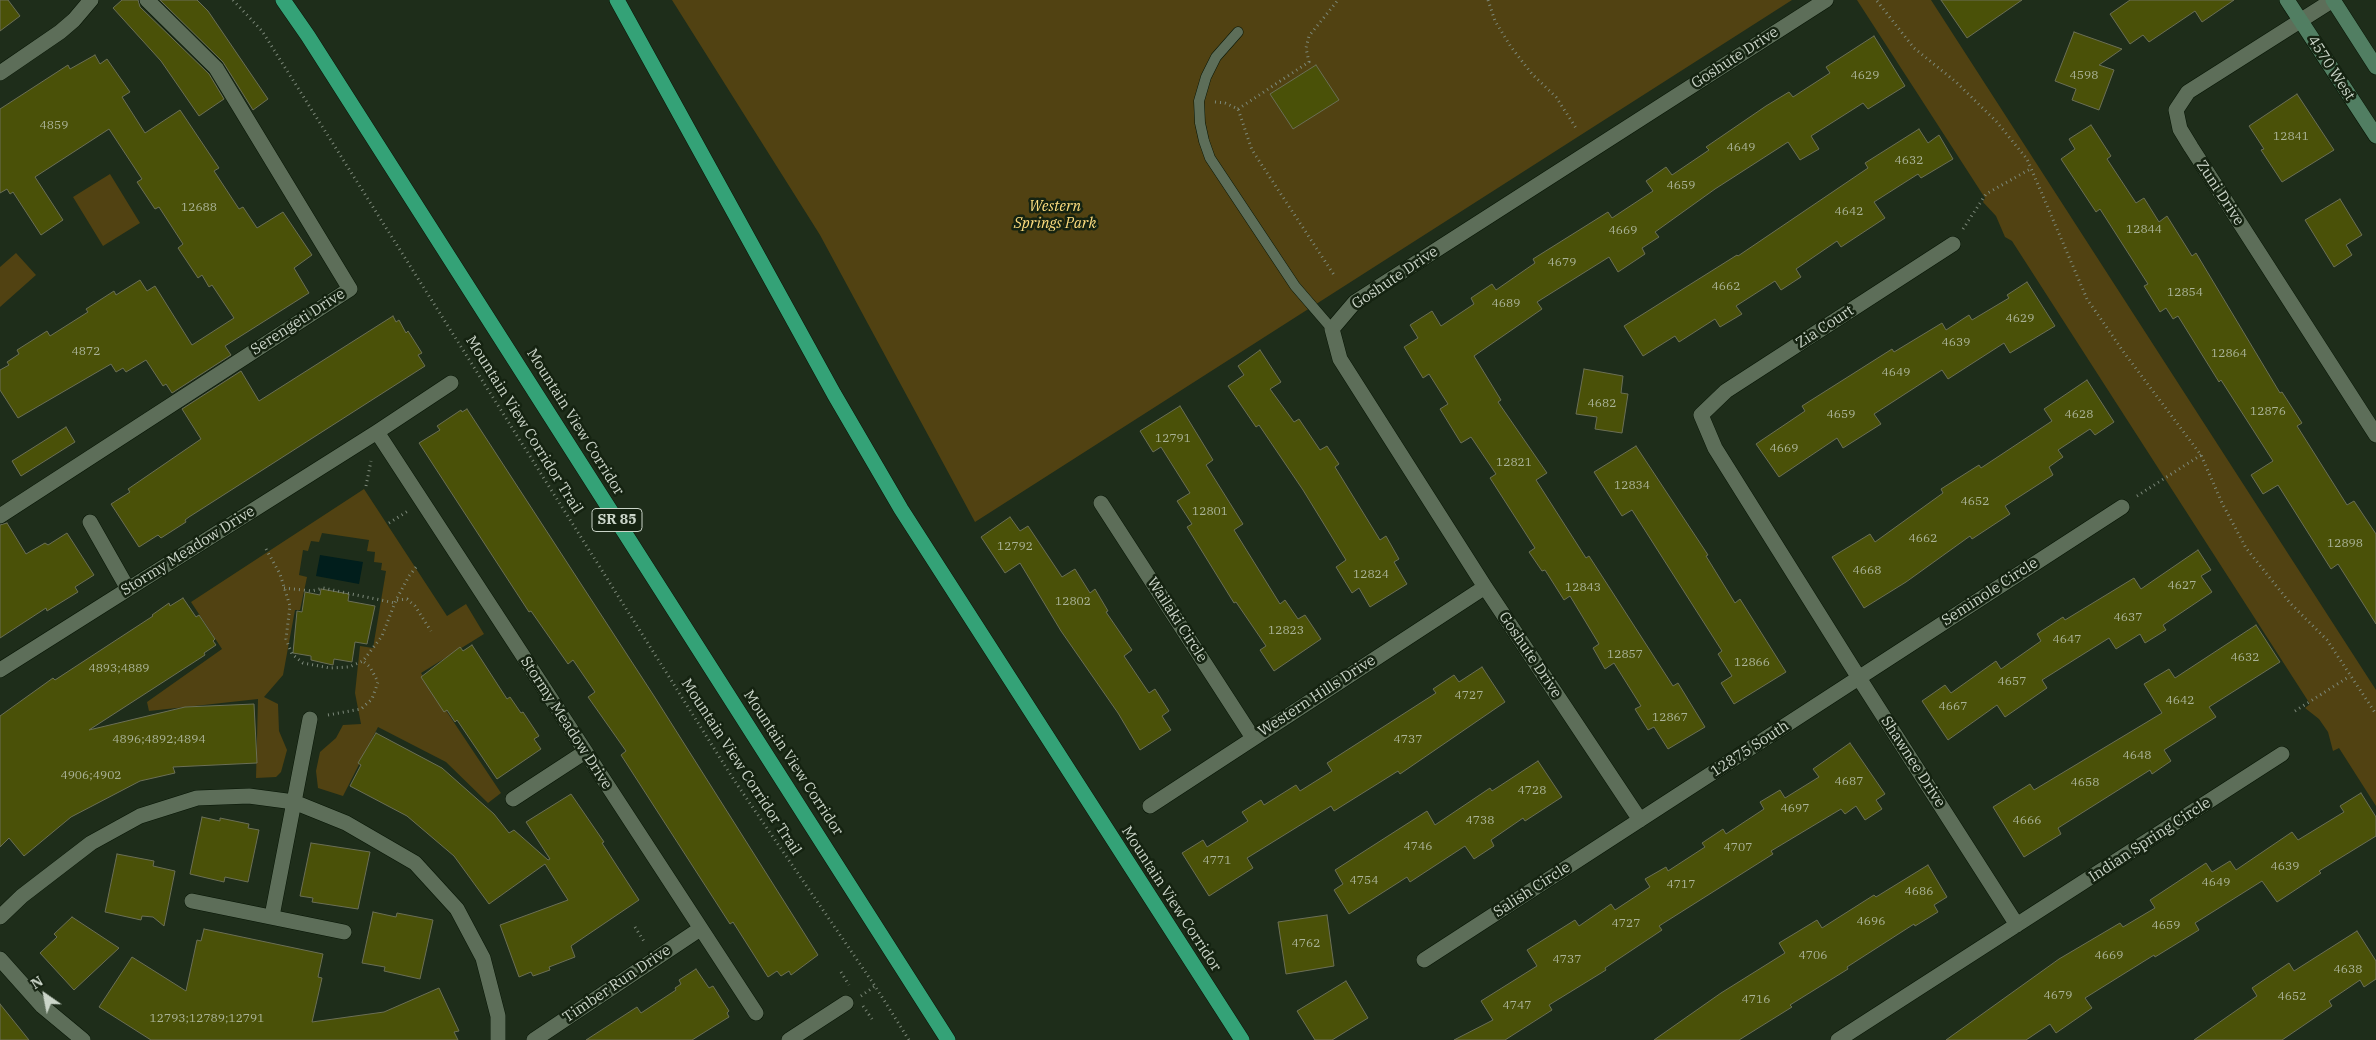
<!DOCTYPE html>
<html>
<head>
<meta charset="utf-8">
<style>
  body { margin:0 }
  #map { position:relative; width:2376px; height:1040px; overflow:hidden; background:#1e2d1a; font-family:"IBM Plex Serif",serif }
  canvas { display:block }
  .north { position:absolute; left:20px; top:970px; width:50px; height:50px; -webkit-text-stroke:4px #152311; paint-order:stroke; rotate:327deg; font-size:14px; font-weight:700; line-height:20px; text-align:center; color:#cbd5c9 }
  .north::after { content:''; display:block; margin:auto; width:18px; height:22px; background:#cbd5c9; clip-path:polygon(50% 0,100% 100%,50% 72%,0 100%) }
</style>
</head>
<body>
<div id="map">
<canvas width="2376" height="1040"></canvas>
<div class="north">N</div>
</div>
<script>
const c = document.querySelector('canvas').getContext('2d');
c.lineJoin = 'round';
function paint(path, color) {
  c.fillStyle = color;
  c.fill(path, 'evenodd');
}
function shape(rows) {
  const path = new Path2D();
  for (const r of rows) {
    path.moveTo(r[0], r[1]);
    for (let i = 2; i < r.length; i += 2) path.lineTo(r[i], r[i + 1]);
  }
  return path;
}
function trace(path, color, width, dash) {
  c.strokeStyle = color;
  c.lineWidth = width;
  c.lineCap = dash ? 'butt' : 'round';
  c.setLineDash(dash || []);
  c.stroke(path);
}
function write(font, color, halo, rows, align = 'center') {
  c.font = font + ' "IBM Plex Serif",serif';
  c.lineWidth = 5;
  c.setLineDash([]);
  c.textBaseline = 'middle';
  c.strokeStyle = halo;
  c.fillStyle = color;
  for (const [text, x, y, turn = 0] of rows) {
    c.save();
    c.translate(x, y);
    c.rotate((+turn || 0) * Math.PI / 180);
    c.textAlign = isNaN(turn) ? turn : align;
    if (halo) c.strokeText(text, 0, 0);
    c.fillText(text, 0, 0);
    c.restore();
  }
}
paint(shape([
  [672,0,1792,0,975,522,820,235],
  [1857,0,1931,0,2376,690,2376,806,2339,748,2333,751,2328,732,2319,719,2305,708,2310,704,2012,241,2005,237,1996,216,1983,202,1985,198],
  [110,174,140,223,103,246,73,197],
  [16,253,36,275,0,307,0,267],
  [364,489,447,616,466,604,484,634,421,673,501,793,488,803,446,762,378,727,343,796,318,788,316,771,320,752,336,738,343,725,361,724,355,693,360,646,373,648,386,571,381,570,382,563,374,562,375,552,367,551,369,540,322,533,319,542,311,541,308,551,303,550,299,575,307,577,300,610,295,610,283,675,264,697,278,704,279,731,287,750,281,772,276,777,256,778,258,699,149,711,147,702,222,649,191,602]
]), '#514212');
paint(shape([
  [320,555,363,562,359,584,316,576]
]), '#011e1c');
const building = shape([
  [0,0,8,0,20,16,0,31,0,0],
  [122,0,138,0,140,7,209,74,224,99,199,116,161,61,113,8,122,0],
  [160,0,197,0,208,11,268,99,253,110,223,62,160,0],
  [1941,0,2022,0,1967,38,1941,0],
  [2130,0,2234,0,2202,22,2195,11,2149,42,2143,35,2130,44,2110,14,2130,0],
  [2074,32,2122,49,2099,65,2114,70,2099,110,2072,100,2076,89,2055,81,2074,32],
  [1874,36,1905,86,1868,109,1863,103,1811,136,1819,149,1800,160,1788,142,1715,189,1655,232,1659,237,1642,248,1645,254,1618,272,1609,257,1537,302,1542,309,1474,356,1501,400,1498,402,1547,473,1536,480,1586,558,1589,556,1673,686,1678,683,1705,727,1668,749,1654,727,1648,730,1635,709,1641,706,1614,663,1605,669,1593,648,1599,644,1570,596,1564,600,1545,570,1542,571,1529,552,1535,548,1490,478,1496,474,1471,437,1461,443,1440,409,1448,404,1429,374,1423,378,1404,347,1418,338,1410,325,1432,311,1441,326,1474,304,1471,298,1492,284,1496,290,1535,263,1533,259,1608,212,1612,218,1653,191,1646,181,1666,167,1672,175,1709,150,1706,147,1766,106,1789,92,1793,97,1830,73,1826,67,1874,36],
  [95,55,100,64,107,59,130,92,122,97,145,133,180,110,219,168,214,171,239,209,243,207,257,228,283,212,312,255,294,268,309,293,225,346,231,355,172,393,166,384,163,386,146,360,126,372,123,368,116,372,111,364,18,418,0,390,0,370,9,365,7,362,19,354,17,350,47,331,50,336,88,312,86,309,114,291,116,295,140,280,147,291,155,286,192,345,234,318,212,285,209,287,202,275,198,278,178,248,183,244,159,207,155,209,137,182,142,179,109,129,35,177,63,220,41,235,13,192,10,194,7,189,0,193,0,109,68,65,70,69,95,55],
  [1316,65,1339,100,1293,129,1270,94,1316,65],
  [2297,94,2334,150,2282,182,2261,150,2264,149,2249,126,2297,94],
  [2091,125,2111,156,2107,159,2136,203,2144,198,2159,222,2167,216,2192,256,2196,253,2280,393,2282,392,2302,423,2297,426,2347,505,2354,501,2376,534,2376,624,2338,564,2331,569,2278,485,2263,494,2251,475,2273,461,2221,380,2219,382,2178,316,2173,319,2166,308,2160,312,2144,286,2148,284,2100,209,2096,212,2061,159,2075,149,2069,139,2091,125],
  [1919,129,1928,143,1939,135,1953,159,1921,178,1918,174,1874,202,1885,218,1841,247,1837,241,1796,269,1801,277,1781,290,1775,281,1736,306,1742,314,1720,327,1715,319,1679,342,1675,336,1643,356,1624,326,1737,255,1738,256,1868,168,1865,163,1919,129],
  [2340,199,2362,235,2346,245,2352,255,2334,267,2305,220,2340,199],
  [2027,282,2055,326,2010,353,2004,343,1948,379,1942,370,1874,414,1881,424,1843,448,1837,438,1779,477,1756,444,1805,411,1802,406,1892,349,1894,352,1942,323,1946,330,1969,315,1972,320,2009,298,2007,295,2027,282],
  [393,316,396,322,399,320,406,333,408,331,422,353,418,355,425,366,189,517,185,520,186,522,161,538,158,535,139,547,111,504,130,492,128,489,201,439,182,409,241,371,259,401,393,316],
  [1260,350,1281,382,1270,389,1294,422,1299,419,1320,450,1327,446,1339,464,1335,467,1380,540,1386,536,1399,559,1394,562,1407,584,1370,607,1359,588,1352,593,1336,567,1346,560,1303,490,1259,425,1256,427,1228,386,1244,375,1238,366,1260,350],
  [1584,369,1623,376,1621,393,1628,394,1622,433,1595,429,1597,417,1576,414,1584,369],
  [2087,380,2114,422,2095,435,2090,429,2058,450,2063,457,2049,467,2053,475,2005,506,2010,514,1972,539,1970,536,1906,582,1864,608,1832,557,1870,534,1875,542,1943,493,1941,489,1979,465,1981,468,2052,421,2044,409,2087,380],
  [1180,406,1213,460,1206,465,1243,524,1234,530,1280,604,1285,600,1298,619,1305,615,1321,639,1274,671,1260,650,1266,646,1236,602,1234,603,1187,527,1192,524,1177,501,1190,493,1161,447,1153,452,1140,431,1180,406],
  [467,409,654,696,818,955,791,975,789,971,781,976,777,971,768,977,733,922,730,924,621,755,626,751,588,697,595,692,573,660,568,664,531,611,529,612,419,443,440,430,437,426,461,410,462,412,467,409],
  [66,427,75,442,21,476,12,461,66,427],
  [1636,446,1708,555,1706,556,1735,603,1740,599,1786,672,1734,704,1721,683,1732,676,1718,654,1722,651,1632,510,1622,516,1594,472,1636,446],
  [1010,517,1020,531,1028,526,1062,577,1075,569,1090,593,1095,589,1108,611,1106,612,1132,650,1124,656,1149,693,1155,689,1169,711,1162,716,1171,730,1140,750,1118,713,1061,631,1020,563,1005,573,981,537,1010,517],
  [7,523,26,554,45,543,48,545,67,533,94,575,75,587,78,592,47,611,46,608,0,638,0,525,7,523],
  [2198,550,2211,570,2201,576,2212,592,2163,625,2166,630,2145,643,2140,634,2116,649,2109,638,2042,680,2047,688,2005,717,1997,705,1948,740,1922,701,1945,685,1951,693,1996,661,2001,669,2041,641,2037,634,2063,617,2065,620,2134,578,2141,589,2198,550],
  [321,589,349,594,348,601,375,606,367,644,355,642,352,662,334,659,333,665,311,660,311,656,293,653,297,611,302,612,305,592,320,595,321,589],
  [183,598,196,617,199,615,215,639,213,641,216,645,204,653,205,655,89,730,185,707,254,704,257,763,173,767,175,773,140,781,71,817,24,856,9,838,0,847,0,716,53,678,55,680,153,616,152,615,169,603,170,606,183,598],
  [2256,625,2280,662,2209,707,2216,717,2164,750,2171,761,2152,774,2150,770,2058,828,2061,834,2024,857,1993,807,2030,784,2034,790,2162,713,2144,684,2169,669,2175,678,2256,625],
  [472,645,507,699,510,697,521,713,523,712,539,736,534,739,541,749,497,779,457,720,455,722,447,710,444,712,421,677,460,647,463,651,472,645],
  [1482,667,1505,702,1400,774,1398,771,1334,811,1331,806,1247,858,1253,868,1209,896,1182,853,1203,840,1207,847,1248,821,1242,812,1261,800,1264,805,1296,785,1300,791,1332,771,1327,763,1436,693,1433,689,1454,675,1459,682,1482,667],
  [376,733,442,768,494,814,509,833,514,830,548,860,550,859,526,822,571,794,604,842,602,843,639,900,571,946,575,957,549,967,550,970,533,976,531,972,519,977,500,925,568,900,545,864,489,904,454,856,407,816,350,786,361,765,358,763,376,733],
  [1850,743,1885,794,1876,800,1882,809,1865,820,1856,806,1845,814,1841,809,1771,851,1773,854,1659,926,1662,930,1605,968,1606,970,1549,1005,1552,1010,1505,1040,1454,1040,1493,1020,1481,1001,1537,966,1527,950,1575,920,1579,926,1611,904,1615,910,1650,887,1645,879,1666,867,1668,871,1705,847,1702,843,1723,829,1726,834,1764,809,1760,802,1780,790,1785,798,1819,777,1813,769,1850,743],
  [1538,761,1562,797,1525,821,1523,818,1491,840,1494,846,1474,859,1465,846,1410,882,1407,877,1349,914,1334,890,1343,884,1335,870,1427,811,1435,825,1490,788,1492,791,1538,761],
  [2361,793,2376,817,2376,836,2319,871,2321,873,2277,902,2262,881,2195,923,2199,930,2155,957,2154,955,2085,998,2092,1008,2056,1033,2050,1024,2026,1040,1946,1040,2059,959,2120,923,2123,927,2155,908,2150,900,2206,863,2212,872,2230,861,2236,870,2292,832,2298,840,2344,812,2340,806,2361,793],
  [202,817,220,821,220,818,249,824,248,828,259,830,248,882,225,877,224,882,190,874,202,817],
  [311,843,370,852,358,909,312,902,313,898,300,896,311,843],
  [117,854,154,861,153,866,175,871,164,926,153,917,142,916,141,920,105,912,117,854],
  [1928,865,1947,897,1934,905,1938,912,1915,926,1914,924,1847,967,1848,969,1790,1005,1792,1007,1739,1040,1654,1040,1721,993,1785,953,1779,943,1817,920,1822,928,1874,895,1876,897,1928,865],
  [373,912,396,917,397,913,433,920,420,979,384,971,385,967,362,963,373,912],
  [1327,915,1334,966,1286,974,1278,922,1327,915],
  [72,917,119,948,74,990,40,953,57,937,54,934,72,917],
  [204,929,323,954,318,977,322,978,312,1022,384,1012,439,988,459,1031,454,1032,458,1040,151,1040,99,1007,132,957,186,991,197,940,201,941,204,929],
  [2357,931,2376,961,2376,979,2364,987,2360,980,2329,1001,2332,1006,2282,1040,2194,1040,2257,996,2252,988,2289,963,2294,971,2357,931],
  [696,969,709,988,713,986,729,1011,727,1013,729,1017,692,1040,586,1040,637,1007,641,1013,676,990,675,988,681,984,679,980,696,969],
  [1346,981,1368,1018,1332,1040,1315,1040,1297,1011,1346,981],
  [0,1004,29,1040,0,1040,0,1004]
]);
paint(building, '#4a5108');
trace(building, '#6b6f56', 1);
const lane = shape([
  [1238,32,1216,57,1206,77,1199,101,1200,123,1204,141,1210,158,1295,286,1332,329]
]);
const street = shape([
  [2333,0,2188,92,2176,110,2180,129,2191,147,2376,435],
  [0,73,60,32,74,20,91,0],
  [1953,244,1726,391,1701,415,1715,448,1859,678,2017,925],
  [377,432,756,1013],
  [1101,503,1253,738],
  [0,516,350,289,216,68,147,0],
  [90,522,128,589],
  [0,670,377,432,451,383],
  [513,799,585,752],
  [1150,806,1485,587],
  [1640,820,1485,587,1340,359,1332,329,1355,302,1826,0],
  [192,901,344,932],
  [272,916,310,719],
  [0,917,22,896,91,843,140,816,197,798,249,796,294,802,346,823,415,863,457,909,483,958,498,1016,498,1040],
  [0,959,42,1006,83,1040],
  [1424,960,2122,507],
  [534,1040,700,929],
  [789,1040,846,1003],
  [1838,1040,2282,754]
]);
const secondary = shape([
  [2287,0,2376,136],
  [2333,0,2376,67]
]);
const highway = shape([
  [283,0,308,36,948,1040],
  [617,0,834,394,901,509,1242,1040]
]);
trace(lane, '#071505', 11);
trace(street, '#071505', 16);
trace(secondary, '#071505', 16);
trace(highway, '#071505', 16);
trace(shape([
  [233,0,262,31,734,780,875,986,909,1040],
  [1488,0,1495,21,1511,47,1532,74,1556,97,1576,128],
  [1877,1,1914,48,1956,82,1996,121,2027,159,2087,299,2125,354,2201,455,2222,503,2246,548,2290,603,2327,640,2376,714],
  [1215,102,1225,103,1238,109,1252,150,1334,275],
  [1238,109,1309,62,1306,48,1309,36,1338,0],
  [1963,229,1986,194,2032,168],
  [366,486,371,461],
  [2137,496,2201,455],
  [389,523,408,511],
  [266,549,280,574,290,606,286,639,292,654,303,663,330,668,349,667,363,661,382,636,396,600,409,576,417,566],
  [284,588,312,591,323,588,395,603],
  [397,600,407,599,415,606,431,631],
  [2295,711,2350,676],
  [328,715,361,709,372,699,378,682,370,667,363,661],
  [635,927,645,943],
  [841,972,849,985],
  [861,996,875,986],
  [863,1006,872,1019]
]), '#7d897a', 3, [1, 4]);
trace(lane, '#5d6e59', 10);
trace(street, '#5d6e59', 15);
trace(secondary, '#517e62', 15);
trace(highway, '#34a277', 15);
write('12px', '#abb499', null, [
  ["4629",1865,76],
  ["4598",2084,76],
  ["4859",54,126],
  ["12841",2291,137],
  ["4649",1741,148],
  ["4632",1909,161],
  ["4659",1681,186],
  ["12688",199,208],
  ["4642",1849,212],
  ["12844",2144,230],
  ["4669",1623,231],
  ["4679",1562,263],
  ["4662",1726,287],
  ["12854",2185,293],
  ["4689",1506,304],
  ["4629",2020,319],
  ["4639",1956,343],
  ["4872",86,352],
  ["12864",2229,354],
  ["4649",1896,373],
  ["4682",1602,404],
  ["12876",2268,412],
  ["4659",1841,415],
  ["4628",2079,415],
  ["12791",1173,439],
  ["4669",1784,449],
  ["12821",1514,463],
  ["12834",1632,486],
  ["4652",1975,502],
  ["12801",1210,512],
  ["4662",1923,539],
  ["12898",2345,544],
  ["12792",1015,547],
  ["4668",1867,571],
  ["12824",1371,575],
  ["4627",2182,586],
  ["12843",1583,588],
  ["12802",1073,602],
  ["4637",2128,618],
  ["12823",1286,631],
  ["4647",2067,640],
  ["12857",1625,655],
  ["4632",2245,658],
  ["12866",1752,663],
  ["4893;4889",119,669],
  ["4657",2012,682],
  ["4727",1469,696],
  ["4642",2180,701],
  ["4667",1953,707],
  ["12867",1670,718],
  ["4896;4892;4894",159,740],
  ["4737",1408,740],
  ["4648",2137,756],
  ["4906;4902",91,776],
  ["4687",1849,782],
  ["4658",2085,783],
  ["4728",1532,791],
  ["4697",1795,809],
  ["4738",1480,821],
  ["4666",2027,821],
  ["4746",1418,847],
  ["4707",1738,848],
  ["4771",1217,861],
  ["4639",2285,867],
  ["4754",1364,881],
  ["4649",2216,883],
  ["4717",1681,885],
  ["4686",1919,892],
  ["4696",1871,922],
  ["4727",1626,924],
  ["4659",2166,926],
  ["4762",1306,944],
  ["4706",1813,956],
  ["4669",2109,956],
  ["4737",1567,960],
  ["4638",2348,970],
  ["4679",2058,996],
  ["4652",2292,997],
  ["4716",1756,1000],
  ["4747",1517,1006],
  ["12793;12789;12791",207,1019]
]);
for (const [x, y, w] of [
  [617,520,50]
]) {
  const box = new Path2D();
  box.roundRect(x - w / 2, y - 11.5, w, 23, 4);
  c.fillStyle = '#152311';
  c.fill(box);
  trace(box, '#cbd5c9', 1);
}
write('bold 14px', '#cbd5c9', null, [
  ["SR 85",617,520]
]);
write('15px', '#cbd5c9', '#152311', [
  ["Goshute Drive",1735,58,-33],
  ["4570 West",2331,68,57],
  ["Zuni Drive",2220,193,57],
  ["Goshute Drive",1395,278,-34],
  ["Serengeti Drive",298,322,-33],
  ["Zia Court",1825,327,-33],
  ["Mountain View Corridor",575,422,58],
  ["Mountain View Corridor Trail",524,425,58],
  ["Stormy Meadow Drive",188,551,-32],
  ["Seminole Circle",1990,592,-33],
  ["Wailaki Circle",1177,620,57],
  ["Goshute Drive",1530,655,56],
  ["Western Hills Drive",1317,696,-33],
  ["Stormy Meadow Drive",566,723,57],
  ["12875 South",1750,749,-33],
  ["Shawnee Drive",1913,762,57],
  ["Mountain View Corridor",793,763,57],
  ["Mountain View Corridor Trail",741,767,57],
  ["Indian Spring Circle",2150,840,-33],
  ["Salish Circle",1532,890,-33],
  ["Mountain View Corridor",1171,899,57],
  ["Timber Run Drive",617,984,-34]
]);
write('italic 15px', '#fddd7f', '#152311', [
  ["Western",1055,207],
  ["Springs Park",1055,224]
]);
</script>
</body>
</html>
